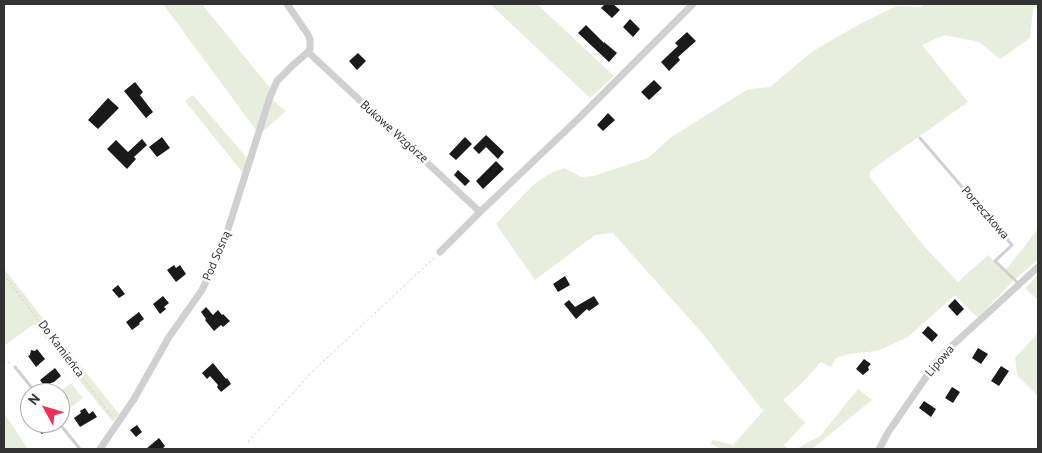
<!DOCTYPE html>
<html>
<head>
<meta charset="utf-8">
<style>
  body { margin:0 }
  #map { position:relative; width:1042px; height:453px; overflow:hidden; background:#fff; font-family:"PT Sans",sans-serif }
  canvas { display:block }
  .frame { position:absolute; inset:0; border:5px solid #333; pointer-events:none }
  .north { position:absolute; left:20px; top:383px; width:50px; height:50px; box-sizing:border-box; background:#fff; border:1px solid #adadad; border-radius:50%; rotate:309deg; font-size:14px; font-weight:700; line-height:20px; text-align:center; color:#333 }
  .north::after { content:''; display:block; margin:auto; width:18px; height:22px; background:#f22d56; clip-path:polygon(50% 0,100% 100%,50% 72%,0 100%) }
</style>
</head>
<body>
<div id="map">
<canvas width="1042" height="453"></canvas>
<div class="frame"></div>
<div class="north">N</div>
</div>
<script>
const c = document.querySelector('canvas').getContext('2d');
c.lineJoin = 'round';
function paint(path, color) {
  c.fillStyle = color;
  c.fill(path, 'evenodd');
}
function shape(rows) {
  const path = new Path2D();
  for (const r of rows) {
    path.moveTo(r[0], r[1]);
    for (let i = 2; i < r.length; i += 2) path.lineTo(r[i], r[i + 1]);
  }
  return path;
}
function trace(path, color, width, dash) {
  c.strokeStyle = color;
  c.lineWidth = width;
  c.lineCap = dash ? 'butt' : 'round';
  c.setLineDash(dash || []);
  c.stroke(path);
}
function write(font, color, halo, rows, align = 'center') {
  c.font = font + ' "PT Sans",sans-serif';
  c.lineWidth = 5;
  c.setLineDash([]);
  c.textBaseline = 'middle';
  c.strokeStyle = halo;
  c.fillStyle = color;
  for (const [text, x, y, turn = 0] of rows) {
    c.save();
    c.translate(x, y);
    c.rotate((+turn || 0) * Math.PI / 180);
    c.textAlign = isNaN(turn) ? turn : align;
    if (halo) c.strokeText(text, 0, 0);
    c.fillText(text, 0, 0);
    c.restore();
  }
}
paint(shape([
  [163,4,202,4,270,88,256,130],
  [490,4,537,4,614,76,590,98],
  [926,4,1038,4,1038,6,1033,9,1030,38,1000,59,979,42,944,35,922,45,968,102,870,171,869,176,922,244,958,282,988,255,1005,271,1038,229,1038,260,1014,280,978,318,955,295,908,337,877,351,849,354,836,358,831,367,821,362,802,383,783,400,805,423,784,445,789,449,722,449,710,444,713,440,733,445,763,411,703,334,613,233,595,235,535,280,496,224,533,185,549,174,564,168,581,177,593,176,648,158,670,138,745,91,749,89,770,87,813,51,858,25,896,6,920,7],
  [193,95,247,158,243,173,185,101],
  [271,99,286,111,259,135],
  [4,269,119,414,113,422,34,324,4,346],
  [1038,275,1038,300,1025,288],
  [1038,333,1038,396,1017,375,1015,358],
  [71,383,83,398,65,412,60,406,60,393,58,393],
  [858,389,872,400,812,449,796,449,820,436],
  [4,413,28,449,4,449]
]), '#e8eede');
paint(shape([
  [605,4,613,4,620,10,612,18,601,8],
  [630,19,640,29,633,37,623,27],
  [586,25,604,43,604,42,617,53,609,62,578,33],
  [687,32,696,41,678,57,680,60,669,71,661,62,678,46,675,43],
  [358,53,366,61,357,70,349,61],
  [654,80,662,88,649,100,641,92],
  [135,82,143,92,140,95,153,112,146,118,124,91],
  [108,98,119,108,98,129,88,120],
  [608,113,615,120,603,131,597,125],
  [486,135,504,152,498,159,486,147,479,154,473,148],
  [162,137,170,148,157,157,149,147],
  [465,137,472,144,456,160,449,154],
  [142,139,147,145,134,157,136,159,127,169,107,149,116,140,128,152],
  [496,161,504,169,483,189,476,181],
  [458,170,470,181,465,186,454,175],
  [174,265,176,268,180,265,186,274,176,282,167,270],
  [565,276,570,285,558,292,553,284],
  [118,285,125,294,119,298,112,290],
  [163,296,169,303,164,307,166,309,160,314,153,304],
  [594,296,599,304,589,311,587,309,576,319,564,304,569,300,575,307],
  [955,299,964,309,957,316,948,306],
  [206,307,213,315,218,310,222,315,223,314,230,321,223,327,221,325,214,331,205,320,206,319,201,312],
  [139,312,144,319,139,323,140,324,132,330,126,322],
  [928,326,938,335,932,342,922,333],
  [978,348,988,354,981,364,972,358],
  [37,349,45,359,36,367,28,356,30,355,31,350,35,351],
  [864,359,871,364,868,367,869,370,863,375,856,369],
  [213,363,226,379,227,378,231,384,221,392,217,387,218,385,210,376,207,379,202,373],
  [1001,366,1009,371,999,386,991,381],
  [55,368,61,376,54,382,51,383,45,387,40,380],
  [952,387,960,392,953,403,945,398],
  [924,401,936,409,931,417,919,408],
  [85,408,89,414,93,411,97,417,80,427,74,418,81,413,80,411],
  [38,423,48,423,51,427,49,429,49,432,46,431,42,434,39,431,37,431],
  [137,425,142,432,136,437,130,430],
  [159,438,165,446,162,449,146,449]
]), '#1a1a1a');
trace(shape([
  [4,275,113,418],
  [4,359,11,364],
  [248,442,313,371,434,258]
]), '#d0d0d0', 1, [2.5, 2.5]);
trace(shape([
  [920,138,1012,245,995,261,1020,285],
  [15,367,36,393],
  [59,423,80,449]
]), '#d0d0d0', 3);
trace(shape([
  [287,4,307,33,310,39,310,49,308,52],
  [308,52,480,212],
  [440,252,480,212,578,119,693,4],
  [100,449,134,399,169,337,202,290,222,248,270,97,277,81,293,65,308,52],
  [879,449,889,431,933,367,944,353,1038,267]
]), '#d0d0d0', 7);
write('12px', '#333', '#fff', [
  ["Bukowe Wzgórze",394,132,42],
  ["Porzeczkowa",985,213,49],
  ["Pod Sosną",217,256,-67],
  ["Do Kamieńca",61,349,53],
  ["Lipowa",940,361,-49]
]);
</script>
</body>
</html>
